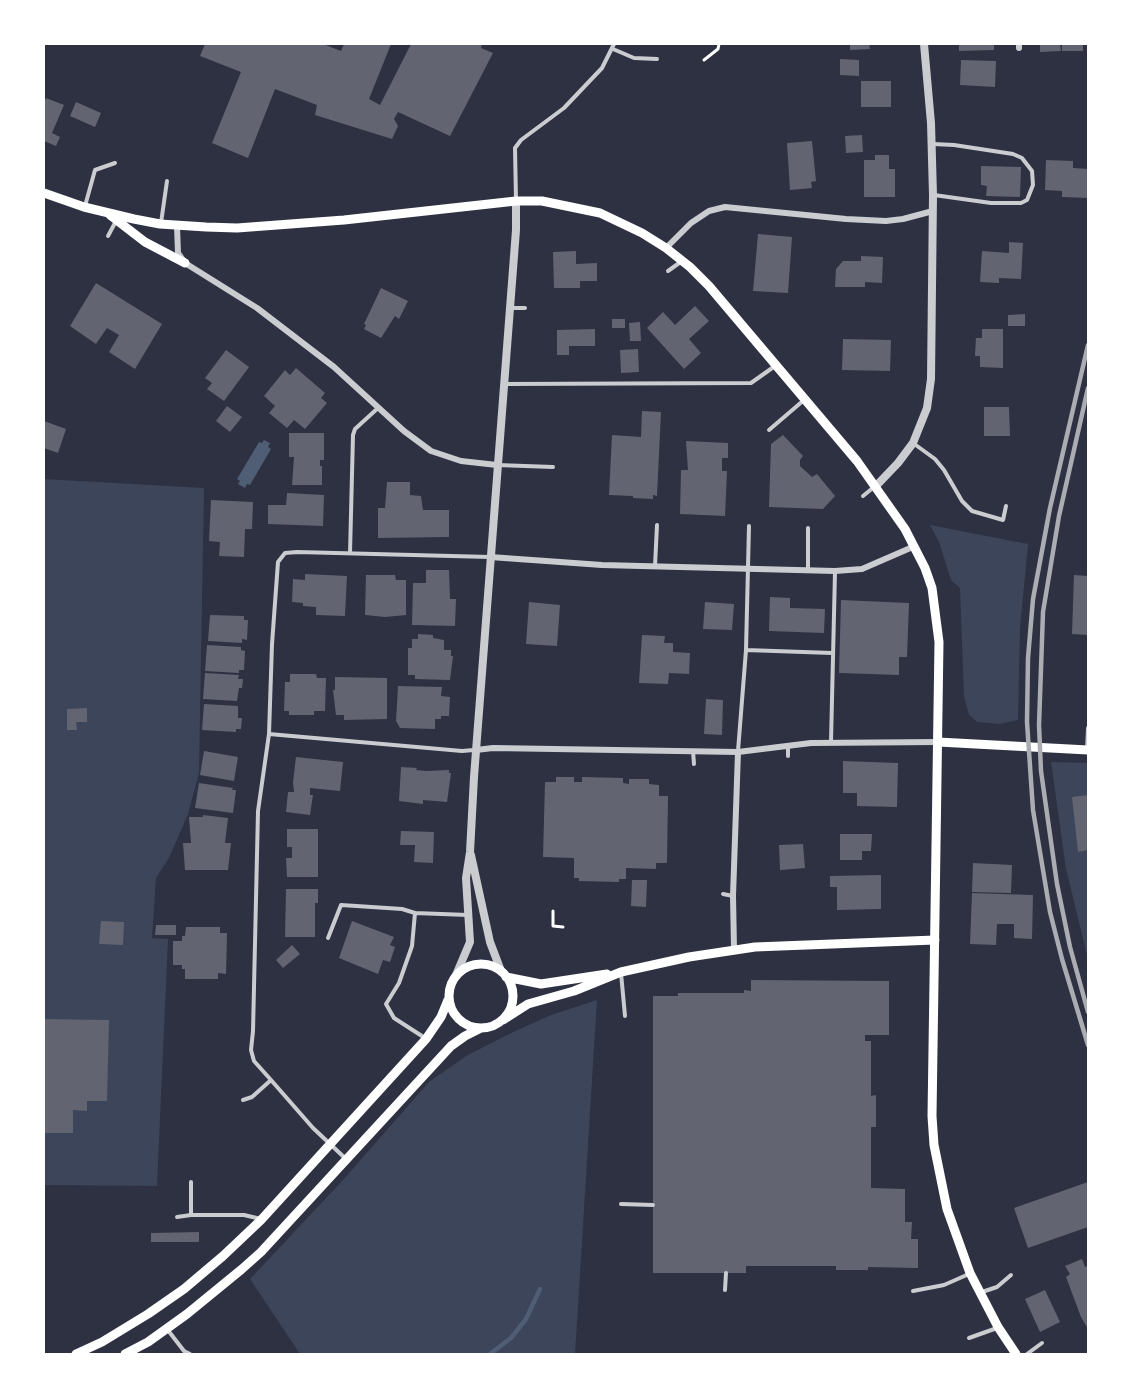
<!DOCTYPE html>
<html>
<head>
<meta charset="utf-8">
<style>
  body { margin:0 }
  #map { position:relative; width:1132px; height:1398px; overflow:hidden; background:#2d3142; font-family:Commissioner,sans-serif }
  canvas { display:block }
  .frame { position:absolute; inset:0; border:45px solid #fff; pointer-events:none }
</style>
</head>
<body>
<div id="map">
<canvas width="1132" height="1398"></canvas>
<div class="frame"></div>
</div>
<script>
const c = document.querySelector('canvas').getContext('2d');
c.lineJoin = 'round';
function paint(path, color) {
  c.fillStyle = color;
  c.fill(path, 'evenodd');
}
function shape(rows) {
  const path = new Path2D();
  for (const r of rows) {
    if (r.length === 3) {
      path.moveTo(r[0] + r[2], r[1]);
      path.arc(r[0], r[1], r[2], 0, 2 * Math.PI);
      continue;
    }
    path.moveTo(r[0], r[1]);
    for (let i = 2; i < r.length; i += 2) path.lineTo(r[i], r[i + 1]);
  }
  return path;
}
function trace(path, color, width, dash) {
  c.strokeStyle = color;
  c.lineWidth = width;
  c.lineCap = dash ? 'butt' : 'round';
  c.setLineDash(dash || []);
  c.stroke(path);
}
paint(shape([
  [44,479,204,488,199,773,188,814,169,858,156,878,152,938,168,939,157,1186,44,1185],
  [930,525,1028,544,1020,628,1018,720,1000,724,977,722,969,715,964,697,960,588,951,580,939,542],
  [1051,762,1088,763,1088,959,1066,869],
  [597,1000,575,1354,300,1354,250,1279,342,1181,429,1082,466,1056,509,1034,551,1015]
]), '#3c4559');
paint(shape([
  [264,440,270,443,268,447,271,449,250,485,247,484,245,488,238,484,240,481,237,479,259,442,262,443]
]), '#4f5d75');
trace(shape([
  [490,1354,511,1338,526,1319,540,1289]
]), '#4f5d75', 4.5);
paint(shape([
  [205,44,323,44,341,51,344,44,391,44,369,99,380,105,411,44,482,44,481,48,493,53,450,136,398,112,394,119,398,126,392,139,315,115,317,105,275,89,248,158,212,143,241,72,200,56],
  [850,44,869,44,870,49,850,50],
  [959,44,994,44,994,50,959,51],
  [1040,44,1060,44,1061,51,1040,52],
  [1062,44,1083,44,1083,51,1062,51],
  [840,59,859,60,859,76,840,75],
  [961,60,996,61,995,87,960,85],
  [861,81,891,81,891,107,861,107],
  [46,98,64,105,52,133,60,137,56,146,44,141,44,103],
  [76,102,101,113,95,127,70,116],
  [862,135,863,152,846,153,845,136],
  [812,141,816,181,811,182,812,188,790,190,787,143],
  [875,155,889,155,889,169,895,169,895,197,864,197,864,160,875,160],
  [1046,160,1073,161,1073,168,1088,169,1088,198,1062,197,1062,191,1045,190],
  [981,166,1021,167,1020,197,986,196,987,186,981,185],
  [758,234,792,237,788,293,753,291],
  [1009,242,1023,243,1021,279,999,278,999,283,980,282,982,251,1009,253],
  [576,251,576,264,597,263,597,281,580,281,580,288,554,288,553,252],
  [861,256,883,257,882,283,865,282,865,287,835,287,836,269,843,261,861,261],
  [96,283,162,324,135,369,109,352,119,335,107,328,96,344,70,326],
  [381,288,408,301,399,319,395,316,381,338,364,329,366,325,364,324],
  [695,306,709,321,689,339,701,353,684,369,647,328,663,312,675,325],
  [1025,314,1025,326,1008,326,1008,315],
  [612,319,625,319,625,328,612,328],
  [640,322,641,341,630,341,629,323],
  [595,329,595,346,569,346,569,355,557,355,557,330],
  [982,329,1003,329,1003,368,980,367,980,356,975,356,976,338,982,338],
  [843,339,891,340,890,371,842,370],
  [638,349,639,372,621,373,620,350],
  [226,350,249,367,224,401,207,389,212,383,205,378],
  [296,368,325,393,321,398,327,403,305,429,294,420,287,428,269,413,275,406,264,396,285,370,290,375],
  [227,406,242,417,230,432,216,421],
  [984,407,1009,407,1010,436,984,436],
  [642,411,661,412,657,496,653,495,653,499,633,498,633,496,609,495,612,435,641,437],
  [44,421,66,429,58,453,44,448],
  [289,433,324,433,324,460,320,460,320,466,322,466,322,485,292,485,294,457,289,457],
  [783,435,803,456,800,460,800,466,812,477,817,474,835,496,823,509,769,507,771,444],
  [686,441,728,443,728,458,722,458,722,471,727,471,725,516,680,514,681,470,688,470],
  [387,482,410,482,410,495,421,496,423,510,449,510,449,537,378,538,378,508,385,508],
  [287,493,324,495,323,526,268,524,268,505,286,505],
  [211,500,253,502,252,529,245,529,244,557,219,556,220,542,209,541],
  [426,570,449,570,450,599,456,599,455,626,412,625,413,583,426,583],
  [305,574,347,576,345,616,316,615,316,607,303,606,303,603,292,602,293,579,305,580],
  [366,575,395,575,396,580,406,580,406,615,385,617,365,615],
  [1074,575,1088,576,1088,635,1072,634],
  [770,597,790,598,790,608,825,609,824,633,769,631],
  [841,600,909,603,907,657,899,657,899,675,839,673],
  [529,602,560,605,557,646,526,644],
  [705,602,734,604,732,630,703,629],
  [210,615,244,616,244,620,248,620,247,640,242,639,242,643,208,641],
  [418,634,433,635,433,638,444,640,444,650,451,650,451,656,453,656,450,680,415,679,415,675,408,675,408,648,412,648,412,639,418,639],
  [642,635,665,636,664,643,673,643,673,652,690,653,689,674,669,673,668,684,639,683],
  [207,645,241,647,241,650,245,651,244,670,239,670,239,673,205,671],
  [205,673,239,675,238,679,243,679,242,688,239,688,237,701,203,699],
  [290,674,316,674,317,678,326,678,325,711,314,711,314,715,289,715,289,711,284,711,285,682,290,682],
  [335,677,387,678,387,719,344,720,344,715,336,715,333,690,335,690],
  [398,686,442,687,441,696,450,697,449,716,441,716,441,719,435,719,435,729,400,728,396,721],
  [706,699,723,700,722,735,704,734],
  [204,704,238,706,238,718,242,718,241,729,236,729,236,732,202,730],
  [87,708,87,722,76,722,77,730,67,730,67,709],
  [204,751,238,757,234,781,200,775],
  [296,757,343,762,340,791,310,788,310,795,313,795,310,815,286,812,288,792,294,792,293,782],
  [843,761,898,763,897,807,857,806,857,793,843,793],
  [401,767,417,768,416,770,426,771,449,770,449,773,451,773,447,802,423,800,423,804,399,801],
  [556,777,574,777,574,782,582,782,582,777,623,778,623,783,629,784,629,779,649,779,649,784,659,785,659,796,668,796,667,863,656,863,656,869,626,868,626,879,619,879,619,882,579,881,579,878,574,878,574,858,543,857,545,782,556,782],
  [199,783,233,788,232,790,236,790,233,813,195,808],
  [1088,795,1088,850,1078,852,1072,797],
  [203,815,228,818,225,843,231,843,228,870,185,870,183,843,191,843,189,817,203,817],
  [287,829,318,829,318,877,287,877,286,858,292,858,292,847,287,847],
  [401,831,434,832,433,863,414,862,415,845,400,845],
  [840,834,872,834,871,851,862,851,862,860,840,860],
  [803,844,805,868,780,870,779,845],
  [973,863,1012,865,1011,893,972,892],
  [881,875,881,909,837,910,837,887,830,887,830,876],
  [632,880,647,880,646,907,631,906],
  [286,889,318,889,318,903,315,903,315,937,285,937],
  [972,893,1033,895,1032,939,1014,938,1014,924,997,924,996,945,970,944],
  [101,921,124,922,123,945,99,944],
  [352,921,394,937,390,945,395,947,390,962,383,960,378,974,339,958],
  [156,925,176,925,176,935,155,935],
  [186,927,220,927,220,933,227,933,226,974,218,973,218,979,185,979,185,969,182,969,182,965,173,965,173,941,182,941,182,936,185,936],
  [292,945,300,954,283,968,276,960],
  [751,980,889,981,889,1035,865,1035,865,1041,871,1041,871,1096,876,1095,876,1127,871,1127,871,1188,905,1189,905,1222,912,1222,911,1239,918,1239,918,1268,868,1267,868,1270,836,1270,836,1266,746,1266,746,1273,653,1273,653,996,678,996,678,993,744,993,744,990,751,991],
  [44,1019,109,1020,107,1101,87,1101,87,1111,73,1110,73,1133,44,1133],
  [1088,1182,1088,1227,1028,1248,1014,1208],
  [199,1232,199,1242,151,1242,151,1233],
  [1082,1259,1085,1267,1088,1266,1088,1329,1081,1317,1066,1277,1070,1274,1065,1266],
  [1045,1290,1060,1322,1040,1332,1025,1299]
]), '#626471');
trace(shape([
  [704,60,718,49,719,44],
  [553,911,553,926,563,927]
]), '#fff', 3);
trace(shape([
  [613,49,634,58,657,59],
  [933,144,954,145,1013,154,1022,158,1032,171,1033,185,1027,200,1021,203,991,203,934,195],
  [516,200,515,148,521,140,564,108,602,68,614,44],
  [85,206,95,170,115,163],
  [161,223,167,181],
  [108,236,116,221],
  [668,271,682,261],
  [511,308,525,308],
  [504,384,751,383,775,366],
  [769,430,804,400],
  [913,443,935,459,944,470,962,501,972,511,1003,520,1006,506],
  [497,465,553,467],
  [863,496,874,487],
  [808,528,808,570],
  [350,553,353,435,355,429,378,408],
  [655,566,657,525],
  [746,650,832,653],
  [269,734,462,751,474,750],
  [831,742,835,572],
  [788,746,788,756],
  [1087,750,1088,728],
  [693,751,694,764],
  [738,751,746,650,749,526],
  [723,894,733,896],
  [328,938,341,905,402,909,415,913],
  [621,973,625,1016],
  [425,1038,394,1018,386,1004,399,983,412,946,415,913,468,915],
  [243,1100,252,1097,271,1080],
  [346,1159,313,1128,271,1080,254,1061,251,1050,253,1031,258,811,269,734,272,644,278,562,285,553,297,552,490,557],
  [621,1204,653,1205],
  [191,1215,191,1182],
  [177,1217,191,1215,244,1215,261,1219],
  [725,1290,726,1273],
  [913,1291,944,1285,969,1274],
  [982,1292,997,1287,1011,1275],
  [167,1329,184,1351,190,1354],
  [969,1338,997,1328],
  [1027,1354,1042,1343]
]), '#caccd0', 4);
trace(shape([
  [1019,48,1019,44],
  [177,226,178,253,185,263,257,308,334,367,404,431,431,451,461,461,497,465],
  [666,248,691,223,709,211,725,207,846,219,886,221,903,219,933,211],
  [490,557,602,565,835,571,862,569,915,546],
  [476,750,493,748,738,752,811,743,938,742],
  [734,949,733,896,738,752]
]), '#caccd0', 6);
trace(shape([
  [876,486,898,463,913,443,927,408,931,379,933,195,931,123,924,44],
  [471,855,490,942,501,971],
  [456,975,470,942,466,878,470,852,474,777,516,230,516,201]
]), '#caccd0', 8);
trace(shape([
  [44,193,84,207,134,219,160,224,206,227,237,228,344,220,516,201,542,201,600,213,642,233,666,248,690,267,709,286,857,461,905,529,925,568,932,588,939,642,932,1116,934,1145,947,1209,970,1273,998,1327,1016,1354],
  [110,215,145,242,185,263],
  [938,742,1088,750],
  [481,996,32],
  [506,977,541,984,607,974],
  [503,1020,528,1004,574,991,621,972,689,957,755,947,935,940],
  [76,1354,102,1342,148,1314,184,1289,223,1256,261,1220,426,1039,441,1017,448,1000],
  [125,1354,148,1342,187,1314,242,1269,261,1252,451,1046,465,1036,481,1028]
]), '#fff', 9);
trace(shape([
  [1088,345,1050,508,1033,599,1028,658,1027,722,1033,810,1050,912,1062,959,1088,1045],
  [1088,388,1059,516,1043,612,1039,725,1041,771,1057,884,1070,947,1088,1012]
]), '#abadb3', 4.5);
</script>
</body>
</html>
